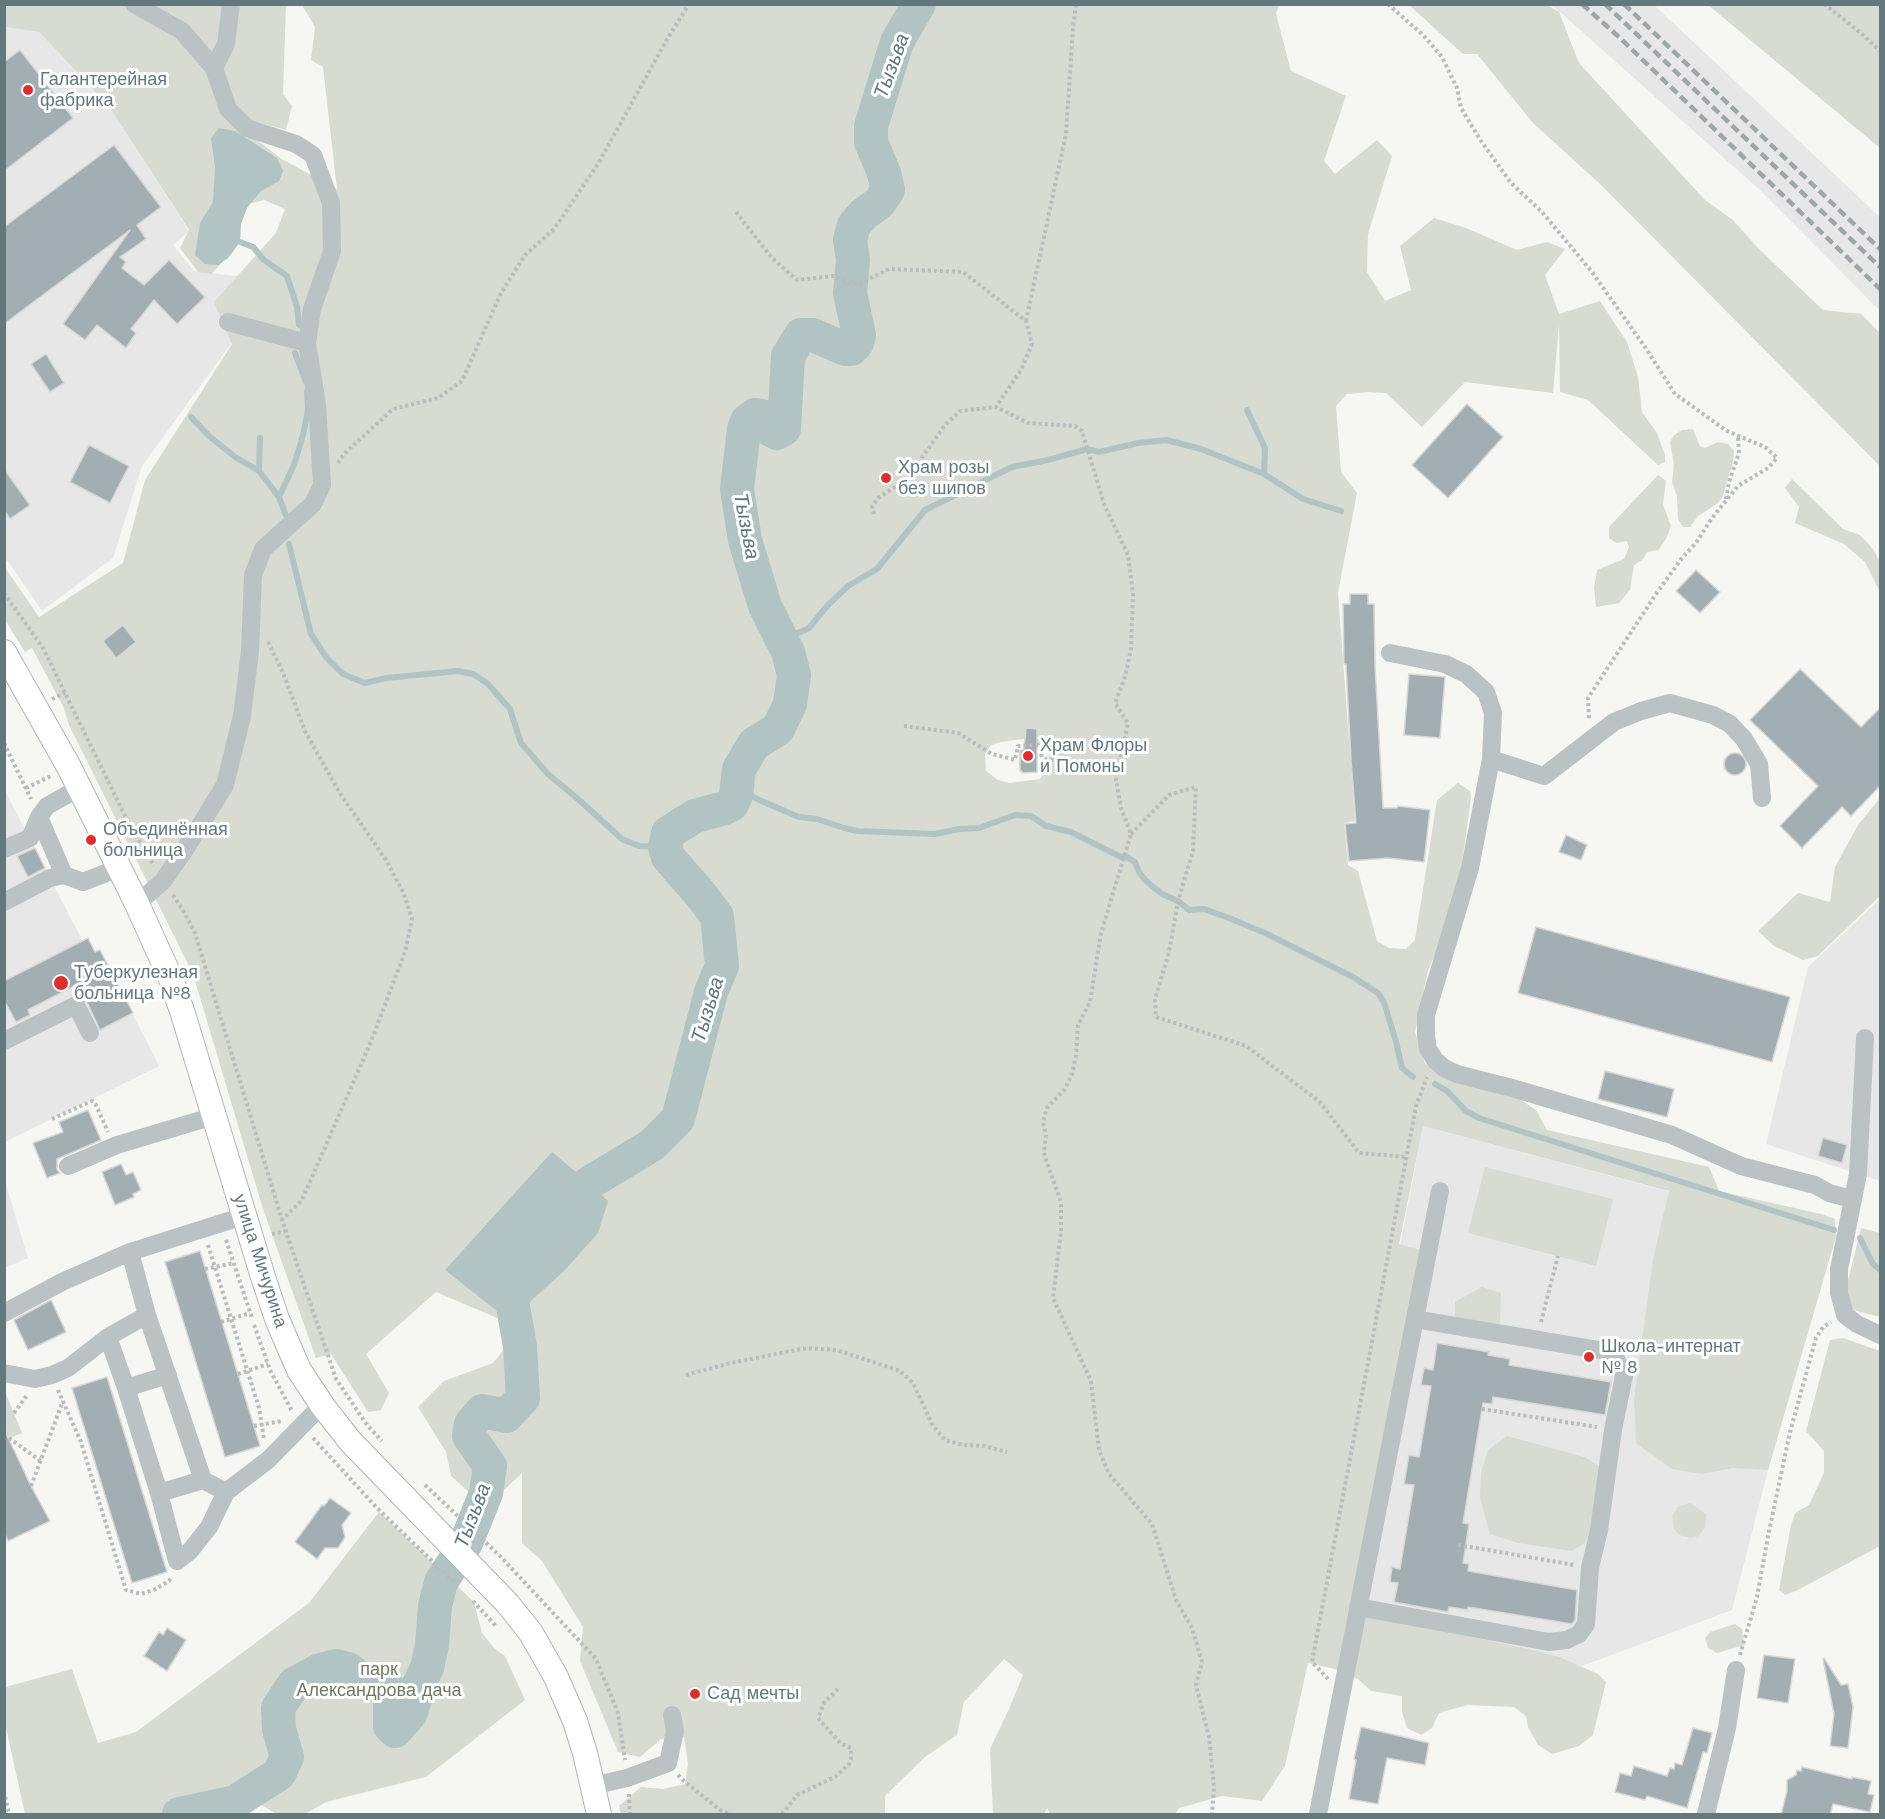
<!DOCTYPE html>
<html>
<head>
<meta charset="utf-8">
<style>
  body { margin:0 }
  #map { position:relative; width:1885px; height:1819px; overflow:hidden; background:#f6f6f3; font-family:"Work Sans",sans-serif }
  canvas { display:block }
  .frame { position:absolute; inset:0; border:6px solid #63787d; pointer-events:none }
</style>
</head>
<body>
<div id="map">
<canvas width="1885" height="1819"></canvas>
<div class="frame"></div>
</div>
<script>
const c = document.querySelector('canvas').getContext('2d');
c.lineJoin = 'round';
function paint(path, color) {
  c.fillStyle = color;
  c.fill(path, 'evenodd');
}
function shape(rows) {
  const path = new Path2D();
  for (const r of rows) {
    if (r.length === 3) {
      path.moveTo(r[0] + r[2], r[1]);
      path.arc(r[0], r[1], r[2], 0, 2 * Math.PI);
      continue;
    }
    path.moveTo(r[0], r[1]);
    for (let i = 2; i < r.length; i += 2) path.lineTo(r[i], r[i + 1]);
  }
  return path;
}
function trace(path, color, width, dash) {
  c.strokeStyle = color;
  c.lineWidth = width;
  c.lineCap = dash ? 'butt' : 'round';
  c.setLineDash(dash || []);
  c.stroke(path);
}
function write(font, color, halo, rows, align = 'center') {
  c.font = font + ' "Work Sans",sans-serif';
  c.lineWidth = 6;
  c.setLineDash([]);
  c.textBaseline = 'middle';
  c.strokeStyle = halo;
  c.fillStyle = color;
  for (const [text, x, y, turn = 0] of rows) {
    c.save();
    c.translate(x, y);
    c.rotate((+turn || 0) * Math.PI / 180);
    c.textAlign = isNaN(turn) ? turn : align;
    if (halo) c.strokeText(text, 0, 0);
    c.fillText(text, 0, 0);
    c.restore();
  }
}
paint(shape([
  [1552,5,1654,5,1880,217,1880,311,1762,192],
  [5,27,39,32,108,105,189,231,173,245,194,271,245,277,235,338,142,466,113,558,42,611,7,560,5,562],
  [4,789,82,940,88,938,95,952,100,950,159,1066,5,1142],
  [1880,899,1880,1181,1766,1144,1808,967],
  [1423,1126,1836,1236,1768,1470,1732,1610,1499,1697,1320,1660],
  [4,1178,28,1258,5,1268,4,1268]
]), '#e7e7e7');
paint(shape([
  [5,5,286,5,283,94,292,106,286,130,250,120,227,116,280,158,337,189,323,67,311,60,315,27,302,5,1279,5,1276,14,1291,71,1346,96,1324,161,1335,174,1377,140,1392,156,1368,234,1367,272,1385,301,1411,290,1400,246,1434,218,1466,228,1517,250,1547,242,1565,249,1545,275,1559,314,1600,301,1627,342,1638,377,1642,412,1657,433,1665,455,1665,462,1658,465,1588,400,1560,392,1559,324,1553,393,1465,382,1422,427,1386,393,1369,392,1347,394,1336,406,1341,472,1357,493,1338,593,1355,821,1344,823,1348,865,1358,871,1377,941,1389,948,1406,949,1415,940,1437,800,1458,783,1470,791,1471,798,1458,892,1448,926,1428,970,1415,1032,1425,1064,1450,1076,1512,1094,1536,1110,1547,1130,1709,1167,1719,1191,1821,1214,1835,1219,1836,1236,1768,1470,1733,1468,1702,1474,1672,1469,1636,1443,1634,1400,1653,1259,1669,1191,1423,1126,1399,1244,1421,1250,1356,1612,1537,1651,1559,1657,1598,1674,1606,1682,1593,1735,1579,1746,1552,1754,1538,1745,1528,1727,1526,1716,1514,1707,1467,1705,1439,1713,1432,1728,1421,1735,1407,1728,1402,1712,1402,1696,1371,1691,1358,1679,1335,1669,1308,1663,1285,1766,1262,1801,1222,1796,1179,1808,1175,1814,1050,1814,1047,1808,1044,1814,993,1814,990,1749,1009,1709,1023,1675,1004,1659,964,1702,957,1735,925,1757,885,1796,885,1814,621,1814,619,1806,641,1787,663,1789,685,1784,688,1764,684,1737,661,1739,640,1757,618,1752,580,1661,583,1627,542,1561,522,1543,522,1473,504,1490,489,1510,451,1476,446,1452,418,1407,444,1381,493,1363,502,1352,509,1333,497,1318,436,1292,366,1354,389,1393,381,1410,368,1412,331,1354,316,1358,263,1209,193,974,69,725,63,706,32,648,25,652,5,620,4,566,39,617,123,563,145,480,232,344,214,302,276,233,285,209,264,200,241,206,234,250,211,274,198,272,180,248,189,230,108,105,39,32,5,27],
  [1030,738,1048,748,1049,755,1046,771,1040,779,1010,783,998,780,986,771,985,754,991,745,1001,742],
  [1547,5,1559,12,1579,63,1705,200,1733,220,1759,249,1823,310,1861,314,1880,333,1880,466,1601,185,1533,123,1477,54,1463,54,1409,5],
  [1708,5,1880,5,1880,148],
  [1693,429,1700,446,1705,448,1718,442,1728,444,1734,451,1733,462,1722,498,1718,503,1698,516,1690,527,1683,527,1678,519,1677,496,1672,482,1674,465,1670,442,1674,435,1682,430],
  [1658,475,1666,481,1663,505,1671,526,1666,539,1658,550,1647,552,1643,559,1634,565,1630,590,1619,603,1596,607,1594,588,1597,570,1624,559,1629,547,1627,541,1616,543,1609,538,1609,527],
  [1792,479,1843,529,1860,535,1873,549,1880,562,1880,592,1865,562,1844,544,1795,523,1799,507,1785,488],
  [1880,798,1880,896,1818,956,1803,960,1774,946,1758,931,1798,893,1830,902,1835,867,1858,825],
  [1485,1167,1613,1199,1596,1266,1468,1233],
  [1861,1228,1880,1233,1880,1317,1853,1310,1844,1297],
  [1482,1287,1501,1293,1500,1324,1455,1320,1455,1302],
  [1843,1338,1880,1351,1880,1546,1796,1591,1785,1595,1779,1590,1791,1525,1795,1513,1809,1505,1824,1473,1824,1451,1806,1431,1830,1340],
  [4,1389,22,1433,5,1440,4,1440],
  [1507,1436,1584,1457,1601,1467,1598,1514,1585,1543,1572,1551,1518,1543,1490,1534,1480,1498,1481,1473,1488,1450],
  [1690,1503,1706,1514,1705,1527,1699,1536,1691,1538,1679,1535,1674,1529,1672,1516,1678,1507],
  [379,1512,474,1602,482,1633,494,1648,505,1656,525,1700,426,1777,326,1802,305,1814,277,1814,251,1799,241,1814,25,1814,5,1723,5,1687,72,1669,98,1743,136,1732,309,1603],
  [1735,1624,1742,1629,1744,1645,1717,1653,1708,1648,1705,1638,1710,1632]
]), '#d7dbd2');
paint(shape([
  [219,128,235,131,277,158,283,171,279,181,261,191,247,208,241,224,240,242,228,258,218,265,205,264,195,255,200,223,213,202,215,167,211,138],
  [552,1152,589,1183,608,1201,598,1233,563,1272,515,1315,501,1314,445,1270]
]), '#b2c3c4');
trace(shape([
  [240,242,253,247,264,260,287,276,297,307,299,325],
  [295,353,306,382],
  [1247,410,1265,448,1264,474],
  [191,417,209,436,235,457,259,471,279,497,287,518],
  [259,471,260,438],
  [279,497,294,465,303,435,308,410,307,392],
  [289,544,311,634,326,657,343,674,365,683,386,678,458,671,473,674,487,683,510,709,521,743,548,774,578,799,622,839,639,846,665,847],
  [783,640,809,628,828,605,848,586,877,569,925,510,1012,467,1048,460,1087,449,1099,452,1138,443,1166,440,1201,449,1264,474,1303,499,1341,511],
  [737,781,747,793,759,800,799,817,817,819,844,828,857,831,935,834,959,829,979,828,1015,815,1031,816,1046,826,1071,832,1123,858,1127,857,1135,862,1139,872,1146,881,1162,894,1178,901,1189,910,1204,909,1229,918,1265,933,1353,977,1378,993,1384,1002,1396,1042,1402,1068,1413,1077],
  [1435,1084,1447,1091,1466,1111,1479,1118,1834,1230],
  [1860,1238,1873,1264,1880,1270]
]), '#b2c3c4', 6);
trace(shape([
  [561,1220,589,1183,652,1145,678,1119,711,992,722,966,717,916,701,895,668,857,665,847,668,833,695,816,725,808,732,804,736,795,739,769,754,744,778,729,790,704,794,675,788,652,765,606,745,540,737,489,744,429,747,421,755,415,762,416,771,430,777,433,784,429,788,356,801,335,813,335,845,349,851,349,857,343,859,335,850,293,853,260,850,240,854,225,864,214,879,203,888,190,884,173,871,142,871,126,897,42,919,4],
  [179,1814,235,1802,279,1774,287,1757,279,1729,278,1708,294,1684,318,1671,336,1666,348,1669,360,1678,376,1680,388,1688,390,1703,390,1726,395,1731,411,1713,419,1684,427,1668,432,1645,435,1606,441,1582,466,1543,486,1493,490,1466,469,1436,471,1424,482,1411,506,1416,523,1398,520,1346,512,1301,526,1271]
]), '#b2c3c4', 34);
const building = shape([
  [20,50,73,118,4,171,4,62,20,50],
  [114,145,161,207,137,225,146,239,120,257,126,262,122,268,144,285,169,260,205,297,177,324,154,300,131,329,136,333,126,348,97,325,85,340,63,324,130,230,4,324,4,227,114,145],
  [46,354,64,383,50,392,31,364,46,354],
  [1467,404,1503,437,1448,498,1412,465,1467,404],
  [89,445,129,466,110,503,70,482,89,445],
  [4,469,30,505,10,519,4,510,4,469],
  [1696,570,1720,592,1700,613,1676,591,1696,570],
  [1350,594,1368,594,1368,604,1374,604,1375,666,1383,808,1397,808,1398,806,1430,810,1424,862,1388,858,1349,861,1345,824,1356,823,1351,760,1346,664,1344,664,1343,604,1350,604,1350,594],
  [123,625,136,642,116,658,103,641,123,625],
  [1800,669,1861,727,1881,707,1881,785,1851,816,1842,807,1802,848,1780,826,1818,786,1750,720,1800,669],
  [1409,674,1445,677,1440,738,1404,735,1409,674],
  [1026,728,1037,729,1037,772,1022,773,1022,771,1020,771,1020,751,1024,749,1026,728],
  [1735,764,11],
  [1566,835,1587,845,1581,860,1559,852,1566,835],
  [35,848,45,868,28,877,17,856,35,848],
  [1536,927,1790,997,1772,1062,1518,993,1536,927],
  [88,938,95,952,100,950,133,1013,100,1030,86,1000,76,985,28,1010,30,1015,16,1022,4,1000,4,981,88,938],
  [1605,1071,1674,1089,1667,1117,1598,1099,1605,1071],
  [88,1110,101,1140,57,1159,57,1170,60,1173,47,1178,33,1143,63,1132,59,1122,88,1110],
  [1823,1138,1847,1145,1842,1163,1818,1156,1823,1138],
  [121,1164,126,1175,133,1172,141,1190,133,1194,134,1197,115,1205,102,1172,121,1164],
  [200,1251,260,1446,225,1457,165,1262,200,1251],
  [51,1300,66,1332,28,1350,14,1320,51,1300],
  [1437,1343,1489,1352,1488,1355,1510,1359,1509,1365,1611,1382,1605,1415,1493,1397,1492,1404,1483,1403,1463,1523,1469,1524,1463,1563,1469,1564,1468,1571,1577,1590,1575,1620,1572,1624,1468,1607,1468,1610,1449,1607,1448,1612,1394,1602,1398,1583,1390,1582,1392,1567,1400,1569,1414,1485,1404,1484,1409,1455,1419,1457,1431,1386,1421,1385,1424,1368,1433,1370,1437,1343],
  [107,1377,167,1572,132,1583,72,1388,107,1377],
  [4,1429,31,1486,50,1521,8,1541,4,1532,4,1429],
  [330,1498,351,1513,342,1525,345,1537,338,1548,325,1548,317,1559,295,1542,322,1505,324,1506,330,1498],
  [167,1628,186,1640,167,1671,144,1656,159,1632,163,1635,167,1628],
  [1764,1655,1795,1659,1788,1703,1757,1698,1764,1655],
  [1824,1658,1841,1685,1848,1684,1853,1707,1848,1748,1830,1746,1834,1714,1823,1659,1824,1658],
  [1361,1727,1429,1743,1425,1765,1387,1758,1378,1804,1349,1799,1356,1760,1354,1759,1361,1727],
  [1693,1728,1712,1733,1707,1753,1703,1752,1687,1808,1647,1796,1645,1800,1615,1792,1620,1773,1631,1776,1634,1766,1667,1776,1670,1768,1674,1769,1675,1763,1682,1765,1693,1728],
  [1802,1767,1852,1779,1852,1777,1871,1781,1868,1794,1874,1795,1870,1812,1833,1804,1830,1815,1781,1815,1787,1791,1787,1780,1796,1775,1797,1770,1801,1771,1802,1767]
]);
paint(building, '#a2aeb1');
trace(building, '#d8d7d6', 1.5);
const major = shape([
  [4,652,69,767,137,904,171,979,183,1014,263,1277,277,1319,299,1370,322,1405,350,1441,507,1603,531,1633,556,1677,575,1721,585,1753,599,1814]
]);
trace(major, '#afb6b8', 26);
trace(shape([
  [1388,4,1423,35,1442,57,1457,88,1461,108,1481,141,1511,183,1542,212,1592,272,1645,347,1675,394,1727,431,1765,447,1777,458,1768,468,1738,486,1712,518,1696,543,1682,558,1656,594,1588,698,1589,719],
  [1824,4,1862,34,1880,51],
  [736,212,772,258,797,280,834,276,851,284,861,283,889,269,963,272,1026,321,1032,344,1021,370,996,407],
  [1026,321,1066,134,1073,28,1076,4],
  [338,463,344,454,393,409,438,398,462,381,501,293,525,255,554,229,598,164,666,41,689,4],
  [1726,499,1729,482,1739,453,1738,436],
  [874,514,872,506,878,498,901,483,912,472,945,425,960,411,996,407,1028,423,1075,426,1082,431,1104,504,1128,555,1133,595,1131,649,1125,677,1115,703,1128,723,1116,780,1121,808,1131,834,1101,933,1090,1002,1078,1025,1076,1056,1072,1074,1065,1089,1047,1108,1043,1121,1046,1136,1044,1150,1045,1157,1061,1202,1061,1230,1053,1298,1091,1381,1099,1450,1109,1474,1152,1524,1176,1600,1192,1628,1202,1662,1196,1685,1209,1737,1214,1787,1212,1814],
  [4,593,43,648,129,824,154,866],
  [268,642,283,673,305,731,339,792,386,860,404,894,412,919,405,952,370,1044,302,1200,282,1220],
  [52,699,65,693],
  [904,726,958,733,992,754,1015,760,1018,746,1038,745,1042,757,1045,759,1064,760,1094,769,1119,767],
  [4,743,31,799],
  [26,788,51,776],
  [1131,834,1169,795,1196,787,1193,851,1178,901,1169,952,1155,999,1156,1017,1246,1046,1320,1102,1359,1153,1406,1157],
  [173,895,184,912,195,933,282,1220,336,1379,367,1425,382,1441],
  [52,1119,92,1101,96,1105,108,1132],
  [272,1234,286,1231],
  [226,1240,252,1318],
  [208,1245,259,1408,264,1439],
  [205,1269,234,1263],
  [221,1322,250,1313],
  [1541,1322,1558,1256],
  [254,1325,270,1370,292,1411],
  [238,1374,268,1364],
  [686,1375,731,1363,806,1348,837,1350,900,1371,913,1383,933,1426,945,1440,963,1445,984,1446,1007,1452],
  [58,1390,81,1442,126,1590,141,1594,156,1589,169,1581,172,1577],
  [1482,1409,1597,1427],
  [14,1413,28,1394],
  [254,1426,282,1421],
  [9,1438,41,1461],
  [313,1438,376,1507,457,1585],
  [425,1485,500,1556,596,1659,618,1713,625,1760],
  [31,1486,63,1401],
  [1458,1545,1575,1565],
  [473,1601,496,1626],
  [1740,1655,1757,1597,1768,1536,1790,1432,1816,1338,1823,1327,1831,1322],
  [1328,1679,1312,1662,1416,1106,1427,1077],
  [678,1775,684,1781,720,1810,731,1814],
  [4,1791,9,1814],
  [629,1794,630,1814],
  [782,1814,797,1795,835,1777,849,1764,851,1759,851,1748,840,1743,818,1718,824,1703,838,1689]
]), '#b8bcbd', 4, [3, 3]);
trace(shape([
  [134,4,182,31,214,68,228,109,247,128,296,144,313,155,331,203,332,251,312,309,307,343,317,404,322,485,313,504,263,549,253,575,250,651,242,716,225,785,186,848,163,881,137,904],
  [214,68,226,44,231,4],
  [228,322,307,343],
  [1390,653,1445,664,1466,674,1486,692,1493,713,1491,759,1470,868,1426,1015,1426,1036,1428,1049,1435,1060,1444,1068,1457,1074,1512,1088,1672,1135,1741,1166,1815,1185,1829,1193,1852,1199],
  [1491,759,1544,776,1614,722,1641,711,1670,703,1713,715,1730,724,1744,739,1759,764,1762,798],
  [79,788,47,806,39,817,64,875,83,882,119,868],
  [4,849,30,838,39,817],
  [4,902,50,878,64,875],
  [1865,1038,1858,1174,1839,1269,1839,1293,1845,1315,1857,1324,1880,1335],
  [4,1041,76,1005,90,1033],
  [68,1166,117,1145,214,1116],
  [130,1252,147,1315,203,1480,226,1492],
  [4,1313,62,1282,130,1252,244,1216],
  [108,1337,126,1388,159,1493,177,1561,190,1551,209,1527,226,1492,268,1460,322,1405],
  [4,1373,35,1379,52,1375,68,1368,108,1337,147,1315],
  [126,1388,168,1375],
  [159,1493,203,1480],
  [1358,1607,1549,1642,1567,1640,1579,1634,1586,1624,1590,1568,1599,1530,1613,1430,1624,1376,1615,1357,1605,1351,1415,1319],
  [592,1786,627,1778,668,1763,675,1731,672,1715],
  [1318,1814,1440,1191],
  [1706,1814,1727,1728,1736,1670]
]), '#bbc2c3', 18);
trace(major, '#fff', 24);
trace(shape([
  [1582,4,1619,37,1880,289],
  [1605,4,1880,267],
  [1624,4,1880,249]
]), '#9da7aa', 4.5, [9, 4.5]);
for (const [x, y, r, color] of [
  [28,90,6,"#db2e2f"],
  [886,478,6,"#db2e2f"],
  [1028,756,6,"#db2e2f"],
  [91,840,6,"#db2e2f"],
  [61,983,8,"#db2e2f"],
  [1589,1357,6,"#db2e2f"],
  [695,1694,6,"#db2e2f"]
]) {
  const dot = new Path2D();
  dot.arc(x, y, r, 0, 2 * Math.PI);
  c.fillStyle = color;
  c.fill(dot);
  trace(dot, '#fff', 2);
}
write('18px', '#63787d', '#fff', [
  ["Галантерейная",40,80],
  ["фабрика",40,101],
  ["Храм розы",898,468],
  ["без шипов",898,489],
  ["Храм Флоры",1040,746],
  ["и Помоны",1040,767],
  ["Объединённая",103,830],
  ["больница",103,851],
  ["Туберкулезная",74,973],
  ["больница №8",74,994],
  ["Школа-интернат",1601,1347],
  ["№ 8",1601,1368],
  ["Сад мечты",707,1694]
], 'left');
write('18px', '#63787d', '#fff', [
  ["улица Мичурина",260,1261,72]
]);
write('18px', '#6f7a65', '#fff', [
  ["парк",379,1670],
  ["Александрова дача",379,1691]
]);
write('italic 20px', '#5e7878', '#fff', [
  ["Тызьва",892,66,-70],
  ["Тызьва",746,526,79],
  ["Тызьва",708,1010,-73],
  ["Тызьва",473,1516,-69]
]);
</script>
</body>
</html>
